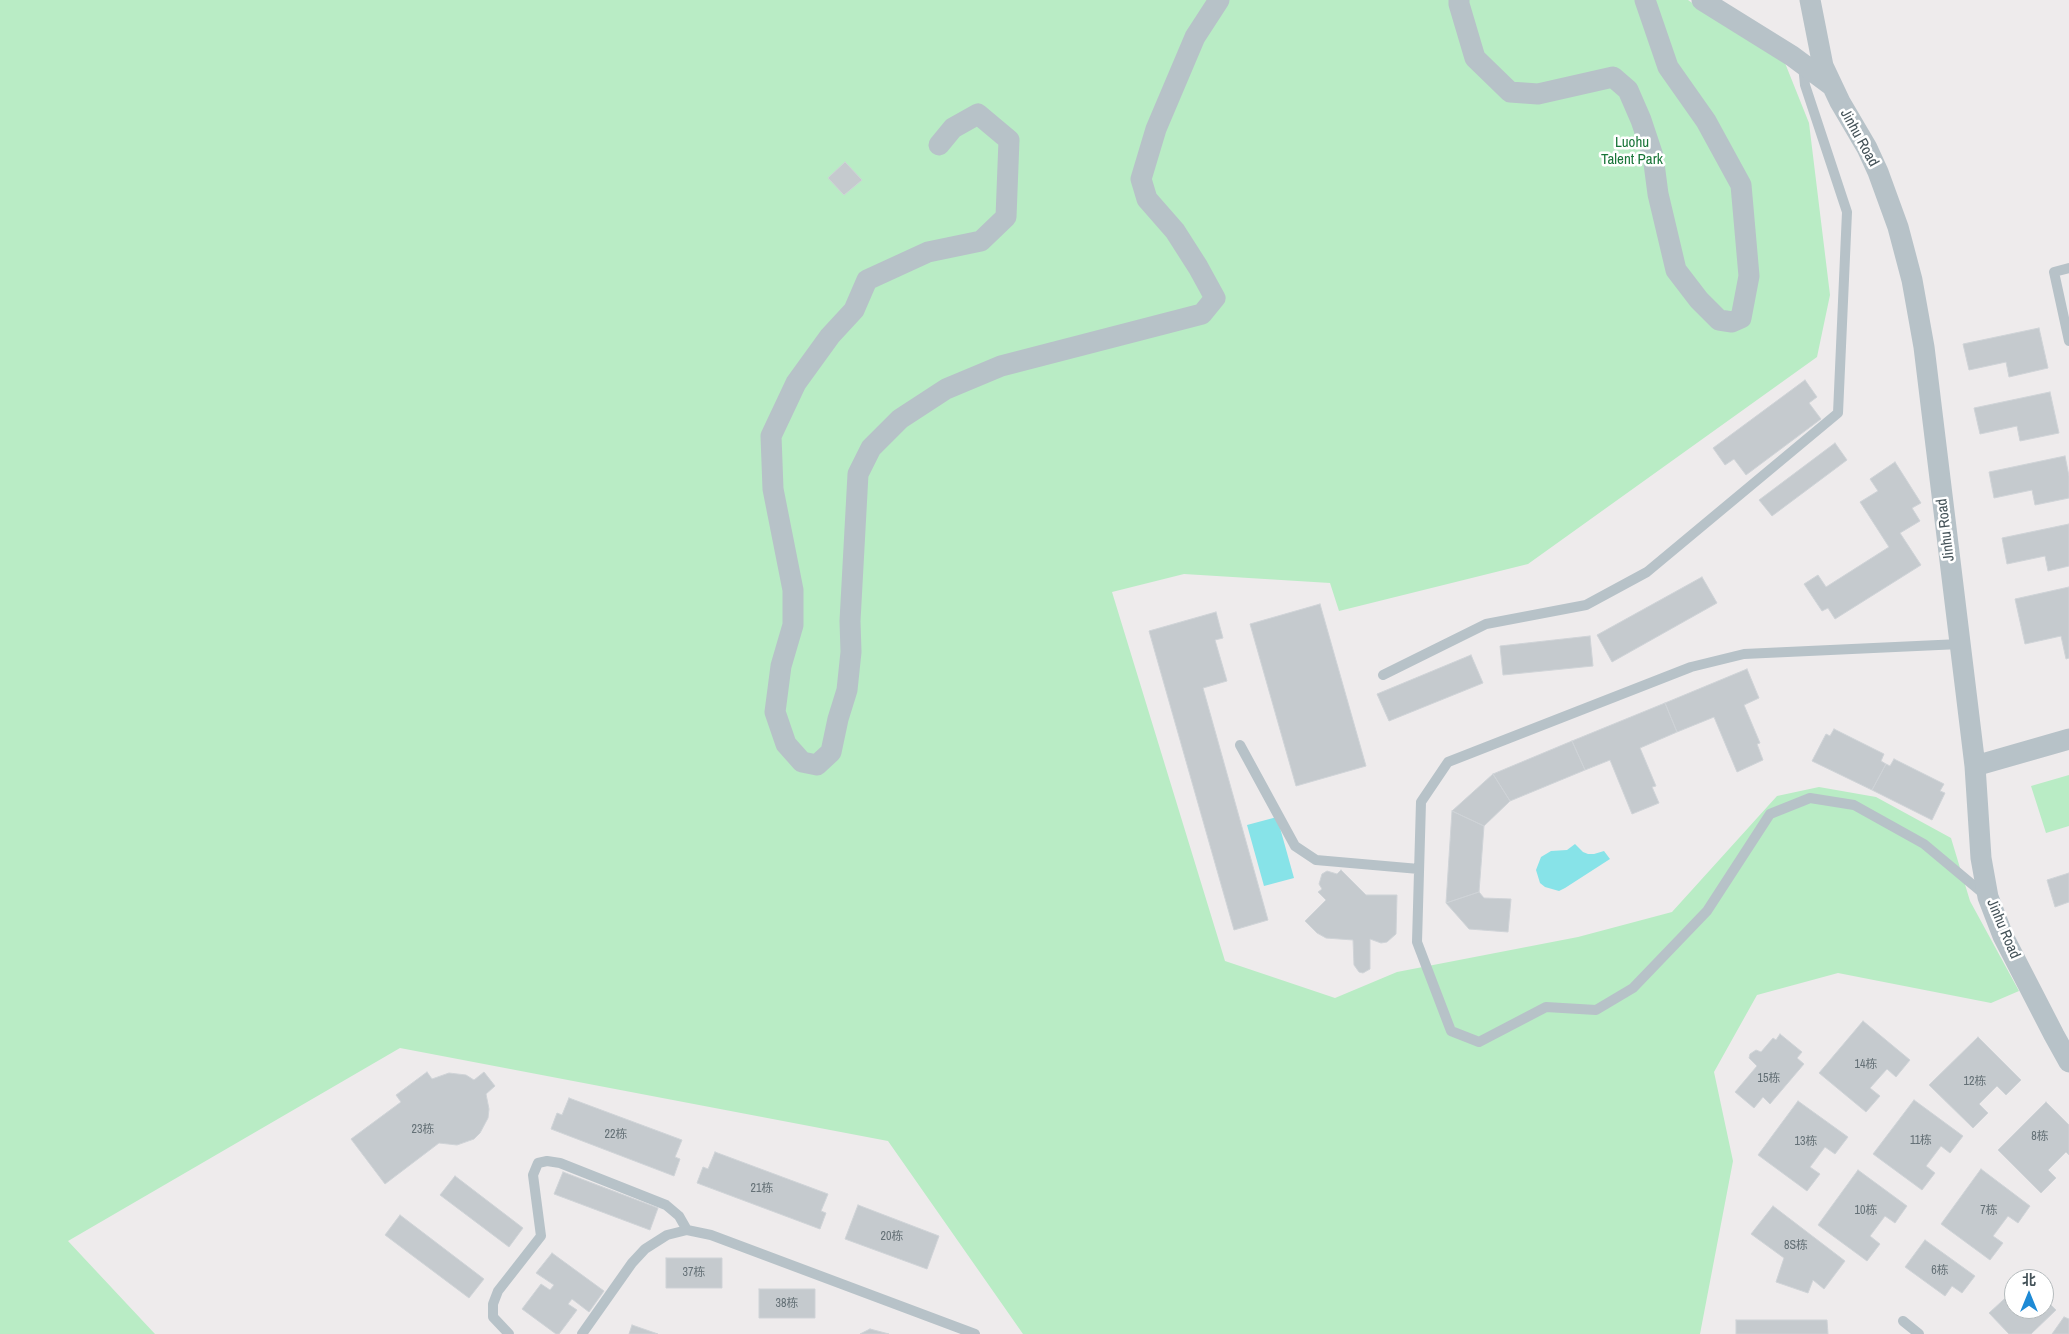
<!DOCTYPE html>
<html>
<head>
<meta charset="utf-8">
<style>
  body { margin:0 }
  #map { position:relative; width:2069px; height:1334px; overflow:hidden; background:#eeebec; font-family:"Archivo Narrow","Noto Sans SC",sans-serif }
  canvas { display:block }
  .north { position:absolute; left:2004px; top:1269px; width:50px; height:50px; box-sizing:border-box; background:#fff; border:1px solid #b4babc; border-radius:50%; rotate:0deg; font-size:14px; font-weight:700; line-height:20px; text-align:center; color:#445258 }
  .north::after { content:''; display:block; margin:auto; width:18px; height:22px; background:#1e8ad5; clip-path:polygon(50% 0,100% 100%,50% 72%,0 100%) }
</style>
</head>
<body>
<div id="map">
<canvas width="2069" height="1334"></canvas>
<div class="north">北</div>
</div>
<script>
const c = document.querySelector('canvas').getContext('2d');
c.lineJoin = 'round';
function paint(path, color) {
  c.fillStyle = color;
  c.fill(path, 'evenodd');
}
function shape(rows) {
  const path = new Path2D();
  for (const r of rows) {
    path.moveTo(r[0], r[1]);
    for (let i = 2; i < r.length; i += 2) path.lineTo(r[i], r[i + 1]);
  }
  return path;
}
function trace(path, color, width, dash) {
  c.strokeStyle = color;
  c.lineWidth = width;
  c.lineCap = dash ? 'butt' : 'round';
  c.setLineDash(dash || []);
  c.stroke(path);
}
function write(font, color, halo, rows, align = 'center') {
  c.font = font + ' "Archivo Narrow","Noto Sans SC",sans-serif';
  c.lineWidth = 5;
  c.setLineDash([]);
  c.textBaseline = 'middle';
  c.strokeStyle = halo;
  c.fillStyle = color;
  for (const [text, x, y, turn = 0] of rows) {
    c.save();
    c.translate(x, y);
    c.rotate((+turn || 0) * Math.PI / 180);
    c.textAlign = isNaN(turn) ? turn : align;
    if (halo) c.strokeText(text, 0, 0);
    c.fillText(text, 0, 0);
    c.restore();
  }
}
paint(shape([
  [0,0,1688,0,1712,17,1783,58,1809,123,1830,295,1817,357,1528,564,1339,611,1330,583,1184,574,1112,592,1225,961,1335,998,1397,972,1578,937,1672,912,1777,796,1819,787,1876,797,1951,838,1970,901,2019,991,1991,1003,1838,973,1757,995,1714,1072,1733,1161,1700,1334,1023,1334,888,1141,400,1048,68,1241,155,1334,0,1334],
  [2069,775,2069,826,2046,833,2031,786]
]), '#b9ecc5');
paint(shape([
  [1277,817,1294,878,1264,886,1247,825],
  [1575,844,1583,852,1588,854,1594,854,1604,851,1610,859,1565,888,1559,891,1545,887,1540,883,1536,870,1541,857,1551,851,1567,850]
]), '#87e3e8');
const building = shape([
  [845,162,862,180,844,195,828,178,845,162],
  [2039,328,2048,368,2009,377,2006,362,1969,370,1963,344,2039,328],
  [1805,380,1817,397,1809,403,1821,419,1746,475,1734,459,1725,465,1713,448,1805,380],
  [2050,392,2059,433,2020,441,2017,426,1980,434,1974,408,2050,392],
  [1835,443,1847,460,1772,516,1759,500,1835,443],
  [2065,456,2069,476,2069,498,2035,505,2032,490,1994,498,1989,472,2065,456],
  [1895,462,1921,503,1912,508,1920,521,1900,533,1921,565,1835,619,1828,608,1822,611,1804,584,1818,575,1826,587,1889,547,1860,502,1878,491,1870,479,1895,462],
  [2069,524,2069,566,2048,571,2045,556,2007,564,2002,538,2069,524],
  [1702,577,1717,603,1612,662,1597,635,1702,577],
  [2069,587,2069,658,2066,659,2061,636,2025,644,2015,599,2069,587],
  [1320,604,1366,766,1296,786,1250,624,1320,604],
  [1216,612,1223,638,1215,640,1227,681,1203,688,1268,920,1234,930,1149,631,1216,612],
  [1590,636,1593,666,1503,675,1500,646,1590,636],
  [1471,655,1483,683,1389,721,1377,694,1471,655],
  [1747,669,1759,698,1744,705,1760,743,1757,744,1763,760,1737,772,1714,717,1677,732,1665,703,1747,669],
  [1665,703,1677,732,1640,748,1656,786,1652,787,1659,803,1632,814,1610,760,1585,770,1572,741,1665,703],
  [1834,729,1884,754,1881,761,1886,764,1872,790,1812,761,1826,734,1830,736,1834,729],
  [1572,741,1585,770,1510,801,1493,774,1572,741],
  [1894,759,1944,784,1940,791,1945,793,1932,820,1872,790,1886,764,1890,766,1894,759],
  [1493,774,1510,801,1484,826,1452,811,1493,774],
  [1452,811,1484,826,1479,892,1446,903,1452,811],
  [1341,870,1366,895,1397,895,1396,934,1387,942,1381,943,1370,939,1370,969,1363,973,1359,972,1354,965,1353,940,1326,938,1317,933,1305,921,1326,900,1318,892,1322,889,1319,884,1322,874,1327,871,1337,874,1341,870],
  [2069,873,2069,902,2055,907,2047,880,2069,873],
  [1479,892,1484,898,1511,899,1508,932,1469,929,1446,903,1479,892],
  [1863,1021,1910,1060,1896,1077,1887,1069,1870,1088,1880,1096,1866,1112,1819,1073,1863,1021],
  [1780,1034,1802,1052,1797,1058,1804,1064,1770,1104,1763,1097,1754,1108,1735,1092,1757,1066,1749,1058,1750,1054,1756,1050,1761,1052,1773,1038,1776,1040,1780,1034],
  [1978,1037,2021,1080,2006,1095,1997,1086,1979,1104,1988,1113,1973,1128,1929,1085,1978,1037],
  [427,1072,432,1079,449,1073,466,1075,474,1080,484,1072,495,1086,486,1094,489,1109,488,1118,480,1133,474,1139,457,1145,439,1143,385,1184,351,1139,401,1102,396,1095,427,1072],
  [569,1098,682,1140,675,1157,680,1159,674,1176,551,1129,557,1113,562,1115,569,1098],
  [1914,1100,1963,1136,1950,1153,1941,1146,1926,1166,1935,1173,1922,1190,1873,1154,1914,1100],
  [1798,1101,1848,1137,1835,1154,1825,1147,1810,1167,1820,1174,1807,1191,1758,1155,1798,1101],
  [2046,1102,2069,1125,2069,1155,2066,1152,2048,1170,2056,1178,2041,1193,1998,1150,2046,1102],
  [715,1152,828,1194,821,1211,826,1213,820,1229,697,1183,703,1167,708,1169,715,1152],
  [1981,1169,2030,1206,2018,1223,2008,1216,1993,1236,2003,1243,1990,1260,1941,1224,1981,1169],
  [1858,1170,1907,1206,1895,1223,1885,1216,1870,1236,1880,1244,1867,1261,1818,1225,1858,1170],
  [563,1172,658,1208,650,1230,554,1194,563,1172],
  [455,1176,523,1228,509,1247,440,1195,455,1176],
  [858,1205,939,1236,927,1269,845,1239,858,1205],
  [1773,1206,1845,1261,1824,1289,1813,1280,1808,1293,1776,1282,1784,1258,1751,1234,1773,1206],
  [400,1215,484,1279,469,1298,385,1235,400,1215],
  [1925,1240,1975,1276,1962,1293,1952,1286,1945,1296,1905,1267,1925,1240],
  [552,1253,604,1291,589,1312,572,1299,568,1304,577,1310,559,1334,556,1334,522,1309,541,1284,550,1290,554,1285,536,1273,552,1253],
  [666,1258,722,1258,722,1288,666,1288,666,1258],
  [759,1289,815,1289,815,1318,759,1318,759,1289],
  [2014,1290,2014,1309,2044,1309,2044,1298,2056,1310,2031,1334,2009,1334,1989,1313,2014,1290],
  [2064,1317,2069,1319,2069,1334,2052,1334,2064,1317],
  [1736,1320,1827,1320,1828,1334,1736,1334,1736,1320],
  [632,1325,658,1334,629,1334,632,1325],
  [870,1329,889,1334,860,1334,870,1329]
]);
paint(building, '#c5cace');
trace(building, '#cfd3d7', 1);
trace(shape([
  [2069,268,2054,272,2069,341],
  [1960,644,1744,654,1691,667,1448,762,1421,802,1417,942,1451,1031,1479,1042,1546,1007,1596,1010,1633,988,1707,911,1770,814,1810,798,1854,805,1924,844,1985,895],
  [1383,675,1486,624,1586,605,1647,572,1838,413,1847,212,1805,85,1803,65],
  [1240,745,1295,846,1316,860,1419,869],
  [1903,1321,1919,1334],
  [509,1334,493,1317,493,1304,498,1291,541,1236,533,1175,538,1163,547,1161,560,1163,666,1205,679,1216,687,1230],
  [582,1334,632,1263,645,1249,667,1235,687,1230,711,1235,975,1334]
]), '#b7c2c8', 10);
trace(shape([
  [1459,0,1459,4,1475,58,1510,92,1538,94,1613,77,1628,90,1641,120,1653,156,1658,194,1676,270,1699,300,1719,320,1732,322,1741,318,1749,276,1741,185,1706,121,1668,67,1645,0],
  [1702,0,1792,56,1831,85],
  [1810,0,1823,66,1840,102,1867,148,1878,172,1898,227,1912,280,1924,347,1975,766,1981,858,1988,897,2003,936,2054,1035,2069,1062],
  [939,145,953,128,978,114,1009,140,1006,217,981,241,928,252,867,280,854,310,830,336,796,383,771,436,773,489,793,590,793,625,781,666,775,712,786,744,802,762,817,765,831,752,838,719,847,690,851,652,850,621,858,474,871,448,900,419,946,389,1001,366,1202,314,1215,298,1198,267,1175,231,1147,199,1141,179,1156,129,1195,37,1219,0],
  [1975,766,2069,739]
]), '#b7c2c8', 21);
write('12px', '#647076', null, [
  ["14栋",1866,1065],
  ["15栋",1769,1079],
  ["12栋",1975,1082],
  ["23栋",423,1130],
  ["22栋",616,1135],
  ["8栋",2040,1137],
  ["11栋",1921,1141],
  ["13栋",1806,1142],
  ["21栋",762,1189],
  ["10栋",1866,1211],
  ["7栋",1989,1211],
  ["20栋",892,1237],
  ["8S栋",1796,1246],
  ["6栋",1940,1271],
  ["37栋",694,1273],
  ["38栋",787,1304]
]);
write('15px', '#445258', '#fff', [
  ["Jinhu Road",1859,138,61],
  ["Jinhu Road",1946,530,-97],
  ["Jinhu Road",2003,929,67]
]);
write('15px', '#197539', '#fff', [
  ["Luohu",1632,143],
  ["Talent Park",1632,160]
]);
</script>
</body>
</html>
